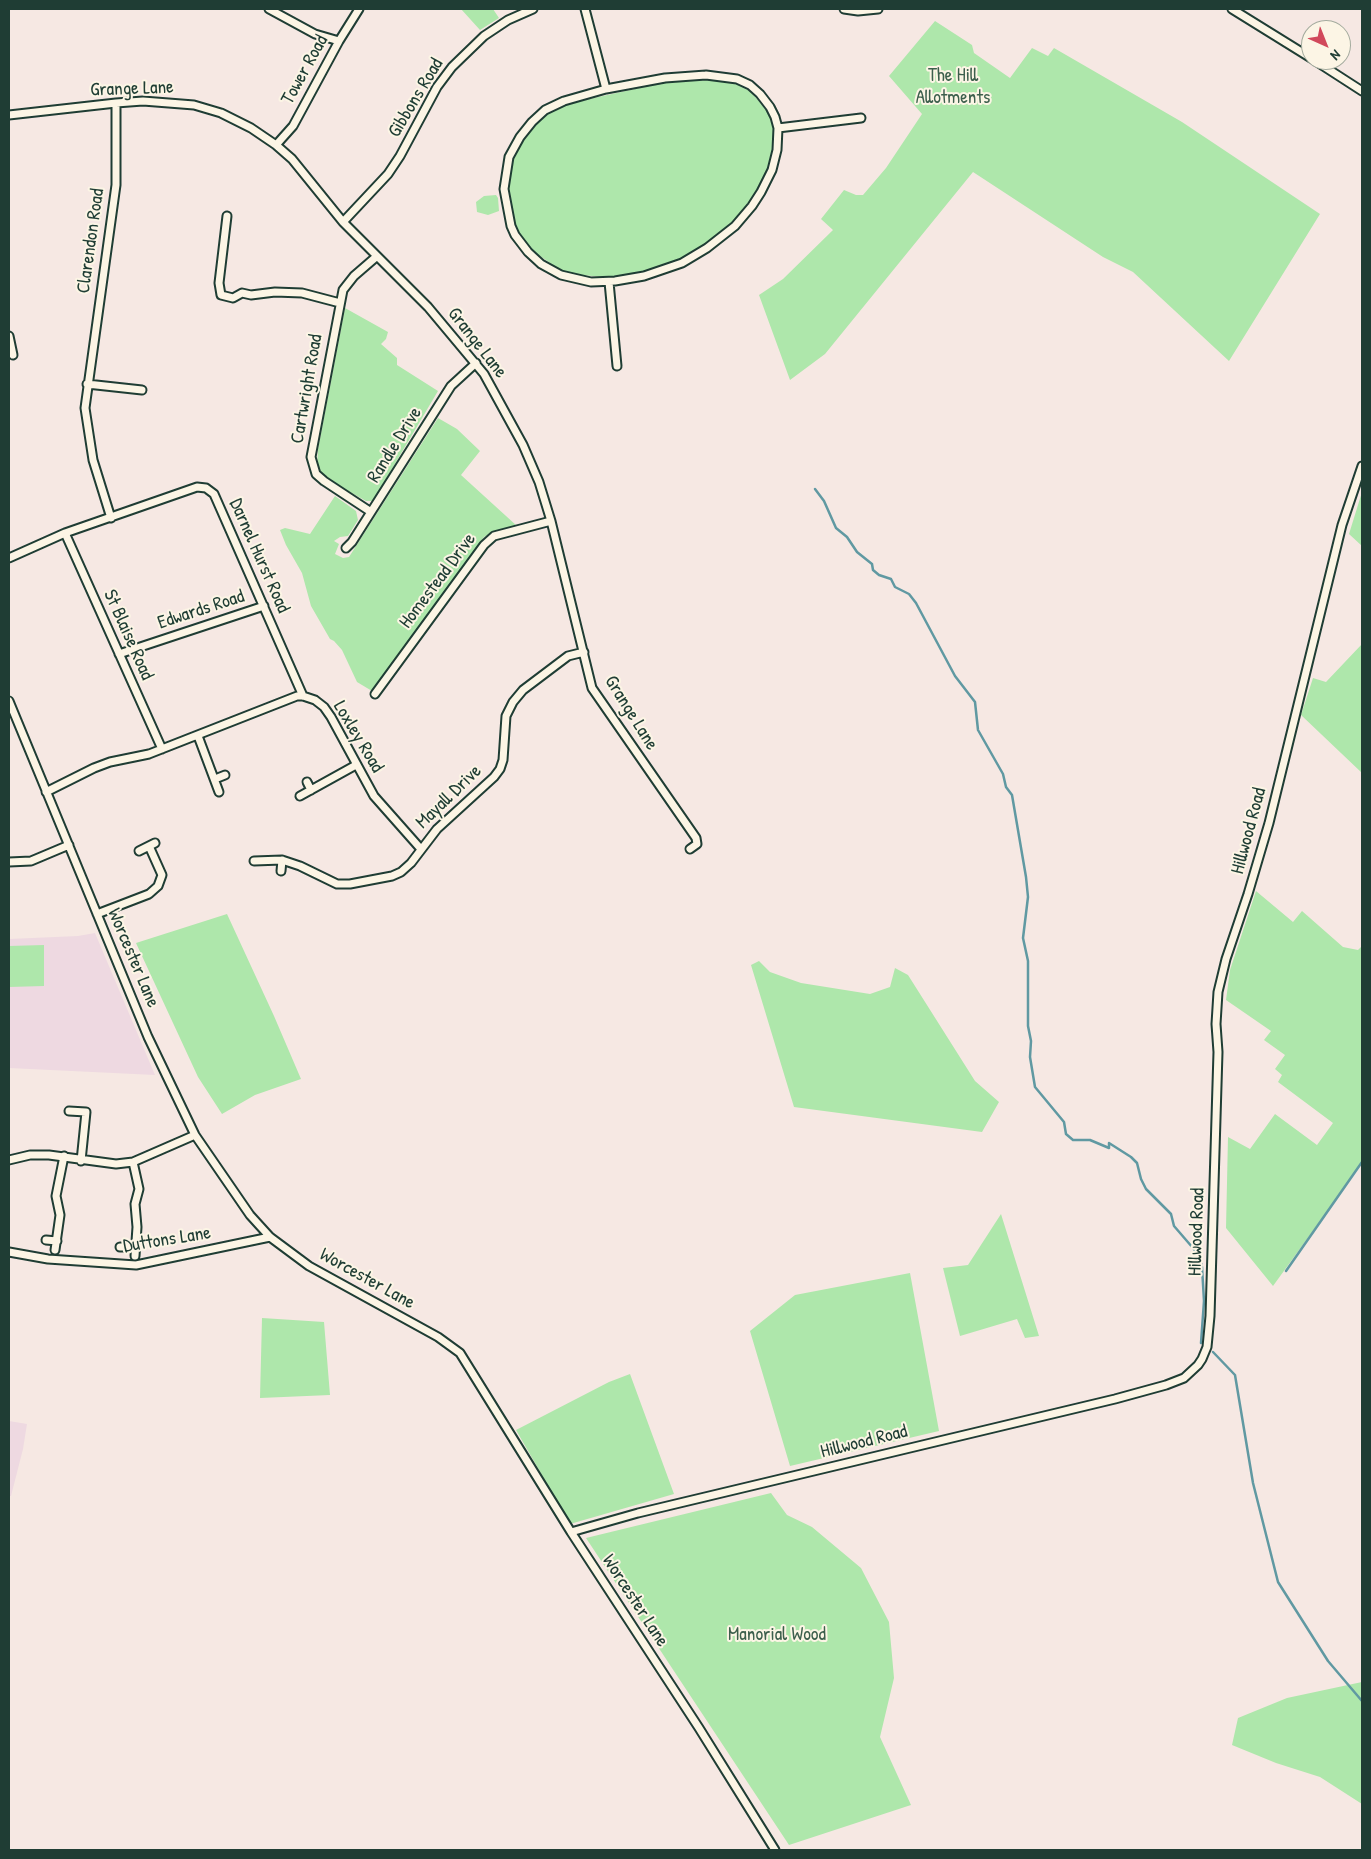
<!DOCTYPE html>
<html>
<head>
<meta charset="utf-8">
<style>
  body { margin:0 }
  #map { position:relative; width:1371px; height:1859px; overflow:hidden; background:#f6e8e3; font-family:"Patrick Hand",sans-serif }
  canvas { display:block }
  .frame { position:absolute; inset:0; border:10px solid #1f3d34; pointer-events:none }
  .north { position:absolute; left:1301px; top:20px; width:50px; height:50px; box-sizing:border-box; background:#fcf5e5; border:1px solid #a4ab9e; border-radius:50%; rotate:136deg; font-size:14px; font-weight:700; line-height:20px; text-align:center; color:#1f3d34 }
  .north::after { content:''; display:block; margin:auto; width:18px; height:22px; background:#d1495b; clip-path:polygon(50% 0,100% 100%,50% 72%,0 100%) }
</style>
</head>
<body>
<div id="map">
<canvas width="1371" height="1859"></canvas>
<div class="frame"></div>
<div class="north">N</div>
</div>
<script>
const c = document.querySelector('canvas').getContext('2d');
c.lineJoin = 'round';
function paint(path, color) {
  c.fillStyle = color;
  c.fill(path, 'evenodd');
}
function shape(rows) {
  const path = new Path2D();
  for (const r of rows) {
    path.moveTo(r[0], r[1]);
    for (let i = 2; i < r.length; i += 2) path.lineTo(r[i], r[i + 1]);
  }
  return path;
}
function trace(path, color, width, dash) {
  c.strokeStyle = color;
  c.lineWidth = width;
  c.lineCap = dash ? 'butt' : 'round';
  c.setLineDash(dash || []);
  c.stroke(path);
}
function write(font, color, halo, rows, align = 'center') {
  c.font = font + ' "Patrick Hand",sans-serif';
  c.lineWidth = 4;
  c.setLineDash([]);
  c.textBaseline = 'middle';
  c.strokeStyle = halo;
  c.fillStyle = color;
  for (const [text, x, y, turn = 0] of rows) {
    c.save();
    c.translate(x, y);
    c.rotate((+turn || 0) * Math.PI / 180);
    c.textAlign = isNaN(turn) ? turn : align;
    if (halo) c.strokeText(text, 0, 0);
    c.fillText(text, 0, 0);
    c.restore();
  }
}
paint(shape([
  [95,933,155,1075,9,1068,9,939,78,936],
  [9,1421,27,1424,23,1449,11,1496,9,1496]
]), '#eed9e1');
paint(shape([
  [461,9,493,9,499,18,480,30],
  [935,21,972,45,974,53,1010,78,1032,48,1048,56,1054,48,1182,122,1320,214,1229,361,1133,272,1103,257,973,172,825,354,790,380,759,295,783,279,833,230,821,219,844,190,856,195,863,195,886,168,922,114,889,76],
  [707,80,722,80,737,83,749,90,767,110,774,130,772,155,762,183,754,197,731,224,703,247,687,256,672,263,635,274,602,277,571,274,559,269,534,252,518,231,513,219,507,196,511,160,524,136,532,127,552,111,563,106,580,101,662,83],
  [496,195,498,198,499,211,488,215,477,212,476,202,484,196],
  [345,308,388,332,386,339,381,344,397,358,397,365,438,391,380,489,372,501,366,501,325,478,317,466,318,449],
  [438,418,457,429,480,451,461,475,517,526,496,531,484,537,453,581,372,691,357,682,342,650,334,641,330,639,311,606,302,573,286,545,280,530,285,528,310,534,335,496,356,511,358,520,348,536,340,537,334,541,339,544,335,554,343,558,349,557],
  [1362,492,1362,546,1349,534],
  [1362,644,1362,773,1301,715,1313,678,1326,682],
  [1256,891,1293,922,1302,911,1343,947,1358,950,1362,946,1362,1163,1273,1286,1226,1228,1228,1137,1250,1149,1275,1114,1317,1145,1333,1123,1278,1082,1282,1075,1275,1069,1285,1055,1264,1040,1271,1031,1226,1000,1230,970],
  [227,914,274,1016,301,1079,255,1095,222,1114,198,1077,136,943],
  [44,945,44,986,9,987,9,946],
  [759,961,770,972,801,983,870,994,890,987,895,968,908,975,975,1081,999,1102,982,1132,794,1107,751,965],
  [1001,1214,1039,1336,1025,1338,1017,1319,960,1336,943,1268,968,1265],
  [910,1273,939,1431,790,1466,750,1331,795,1295],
  [262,1318,324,1322,330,1395,260,1398],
  [630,1374,674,1494,570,1524,516,1430,609,1382],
  [771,1493,787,1515,812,1527,861,1568,889,1622,894,1678,880,1737,911,1805,789,1845,586,1538],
  [1362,1682,1362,1804,1320,1777,1276,1763,1232,1745,1238,1718,1287,1698]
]), '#aee7ab');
trace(shape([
  [815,489,824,501,836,528,847,537,857,552,872,564,873,570,879,575,891,579,895,587,909,594,916,603,955,676,975,702,978,730,1003,774,1006,787,1012,795,1026,877,1028,897,1023,938,1028,961,1028,1026,1031,1041,1030,1057,1035,1087,1064,1122,1066,1134,1073,1140,1090,1140,1109,1148,1109,1143,1131,1157,1137,1163,1141,1179,1146,1189,1171,1214,1174,1226,1199,1255,1202,1267,1204,1301,1201,1343],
  [1286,1271,1362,1162],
  [1213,1352,1235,1375,1253,1483,1278,1582,1328,1661,1362,1701]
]), '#6099a2', 2.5);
const minor = shape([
  [269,9,315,34,339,41],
  [585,9,606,89],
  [844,9,858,11,878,9],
  [1232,9,1311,58],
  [1314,60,1362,91],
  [706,75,737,79,750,85,760,94,770,107,775,117,778,128,777,150,772,170,761,192,752,206,735,226,707,248,682,263,644,276,615,281,591,282,561,275,541,264,528,252,515,235,511,226,504,189,509,157,520,137,532,122,545,110,564,101,606,89,665,78,706,75],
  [9,115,116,103,143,101,194,105,221,113,251,128,276,145,292,159,343,222,428,307,484,374,523,445,539,482,551,521,592,688,696,838,697,844,690,849],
  [778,128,861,118],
  [276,145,293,126,339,41,359,9],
  [227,216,219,283,221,295,233,298,242,293,251,295,275,292,302,293,340,303],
  [343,222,388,174,400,156,437,87,452,67,484,36,508,20,533,9],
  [609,282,617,366],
  [9,336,13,355],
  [87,384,142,390],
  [371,512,324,481,316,474,311,457,343,290,354,276,376,257],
  [111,518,93,460,85,408,116,185,116,103],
  [65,533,162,749],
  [346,548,352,542,451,386,476,363],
  [9,558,65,533,197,487,206,488,214,494,303,696],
  [119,654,264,606],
  [375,694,484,545,494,536,551,521],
  [9,701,148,1037,195,1135,250,1215,270,1237,309,1266,438,1337,460,1353,571,1532,699,1728,775,1850],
  [198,736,219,792],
  [215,779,225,775],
  [307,782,311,790],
  [46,792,94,768,110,762,149,754,297,696,303,696,315,700,324,707,331,717,374,796,420,848],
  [300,796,356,765],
  [139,851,155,843],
  [254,861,282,860,300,866,337,884,350,884,392,876,401,872,411,863,437,829,494,777,500,769,503,760,506,716,513,702,523,690,568,656,584,652],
  [9,862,31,861,69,845],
  [281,871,282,860],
  [97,914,149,894,158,886,162,875,149,846],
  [69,1111,86,1112,81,1161],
  [9,1160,30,1155,49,1155,116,1164,133,1162,195,1135],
  [133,1162,139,1189,135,1204,137,1227,135,1256],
  [46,1240,57,1241],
  [120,1247,136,1247],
  [55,1250,60,1215,56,1196,64,1156],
  [9,1252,48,1259,136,1265,270,1237],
  [571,1532,638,1513,1115,1399,1166,1385,1184,1378,1198,1365,1202,1359,1207,1347,1210,1316,1218,1052,1216,1024,1218,992,1226,959,1248,894,1269,823,1342,525,1362,466]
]);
trace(minor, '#1f3d34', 11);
trace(minor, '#fcf5e5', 7);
write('19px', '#1f3d34', '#fcf5e5', [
  ["Tower Road",305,70,-61],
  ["Grange Lane",132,89,-2],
  ["Gibbons Road",416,98,-59],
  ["Clarendon Road",91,241,-82],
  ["Grange Lane",477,343,52],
  ["Cartwright Road",307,389,-80],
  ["Randle Drive",395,445,-58],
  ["Darnel Hurst Road",259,556,66],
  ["Homestead Drive",438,581,-53],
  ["Edwards Road",201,610,-18],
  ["St Blaise Road",128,635,66],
  ["Grange Lane",631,713,58],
  ["Loxley Road",358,737,59],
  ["Mayall Drive",449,797,-44],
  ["Hillwood Road",1249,831,-75],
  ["Worcester Lane",133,958,67],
  ["Hillwood Road",1197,1232,-88],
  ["Duttons Lane",167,1240,-9],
  ["Worcester Lane",367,1279,29],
  ["Hillwood Road",864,1442,-14],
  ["Worcester Lane",635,1601,57]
]);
write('19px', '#3c5f4c', '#fcf5e5', [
  ["The Hill",953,76],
  ["Allotments",953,98],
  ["Manorial Wood",777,1635]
]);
</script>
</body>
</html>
